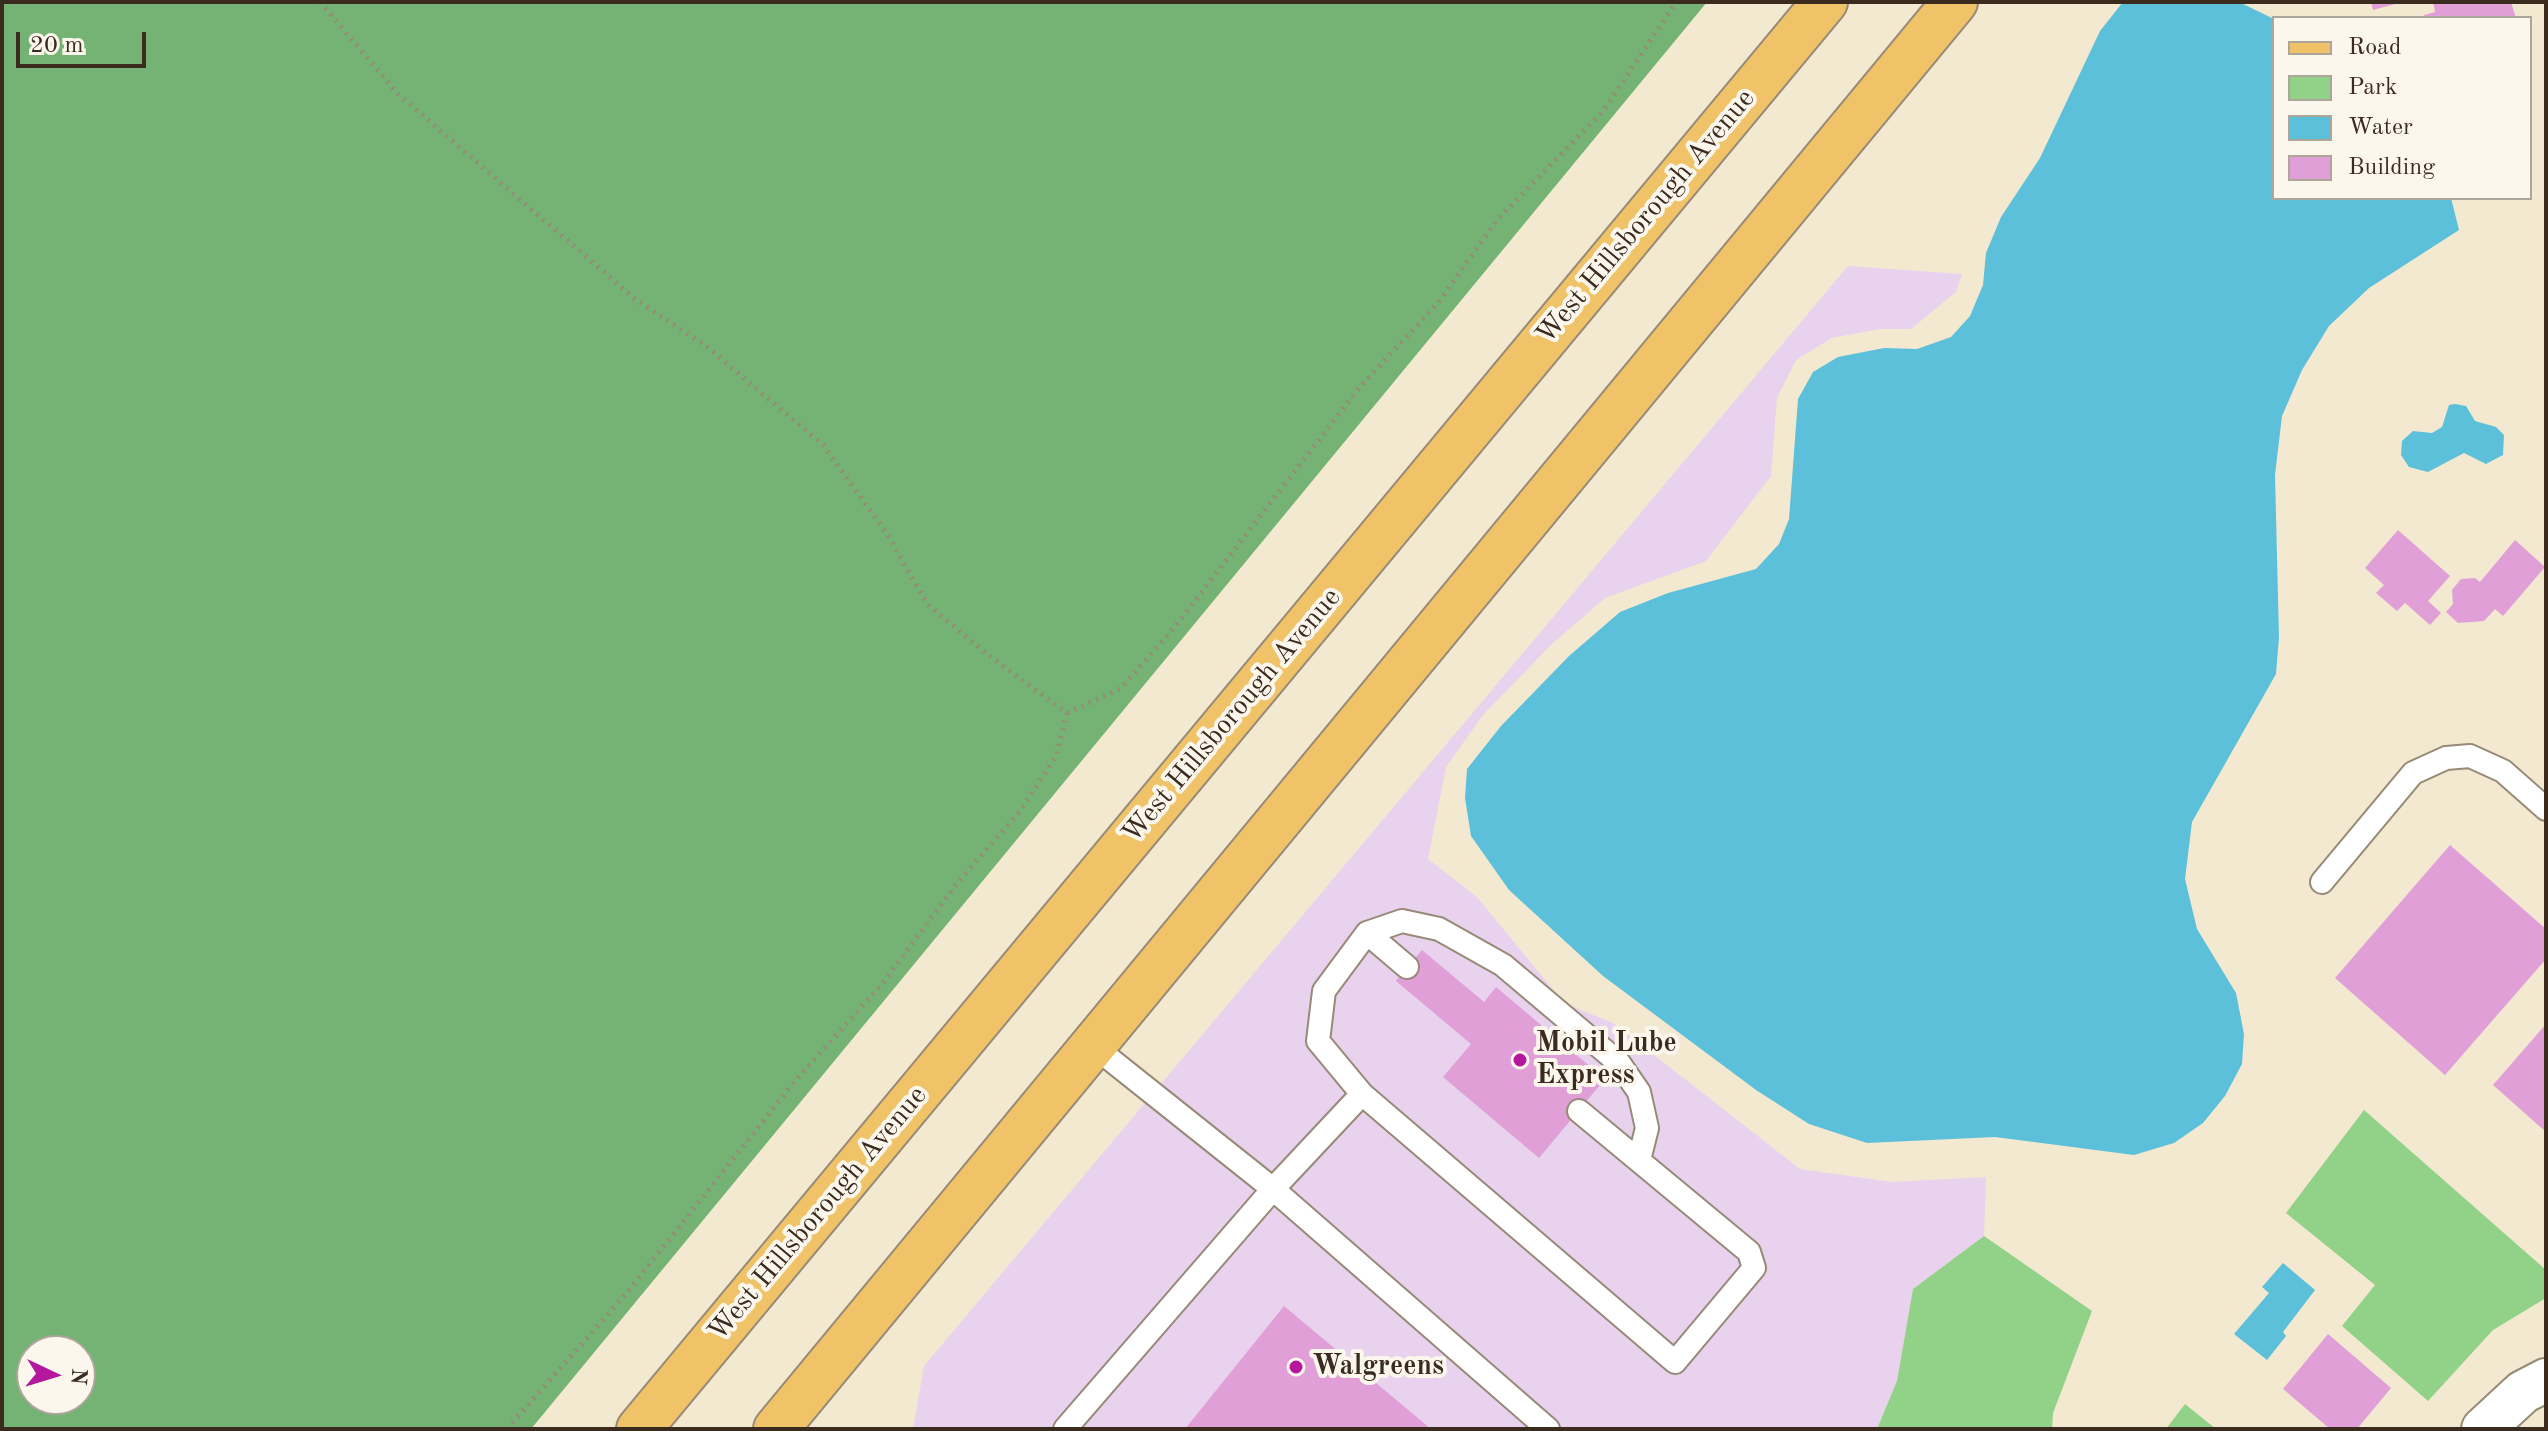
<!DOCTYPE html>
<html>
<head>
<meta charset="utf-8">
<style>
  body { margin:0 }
  #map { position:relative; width:2548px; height:1431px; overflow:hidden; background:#f3e9d0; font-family:"Old Standard TT",serif }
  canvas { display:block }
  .frame { position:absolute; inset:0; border:4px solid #3b2a1e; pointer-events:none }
  .legend { position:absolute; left:2272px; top:16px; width:260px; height:184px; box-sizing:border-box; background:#fbf7ec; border:2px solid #aea59a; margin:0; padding:10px 14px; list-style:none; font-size:24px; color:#3b2a1e }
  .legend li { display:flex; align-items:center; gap:16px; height:40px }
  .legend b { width:40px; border:2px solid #aea59a }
  .north { position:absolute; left:16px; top:1335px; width:80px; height:80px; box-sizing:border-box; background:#fbf7ec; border:2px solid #aea59a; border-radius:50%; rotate:94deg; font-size:22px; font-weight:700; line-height:32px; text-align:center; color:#3b2a1e }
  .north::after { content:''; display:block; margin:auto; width:28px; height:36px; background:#b5179e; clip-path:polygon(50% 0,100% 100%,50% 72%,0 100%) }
  .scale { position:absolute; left:16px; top:32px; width:130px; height:36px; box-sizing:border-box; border:4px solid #3b2a1e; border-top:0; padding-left:10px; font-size:24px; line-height:28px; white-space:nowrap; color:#3b2a1e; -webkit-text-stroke:6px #fbf7ec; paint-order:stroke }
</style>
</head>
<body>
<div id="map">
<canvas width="2548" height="1431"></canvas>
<div class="frame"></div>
<ul class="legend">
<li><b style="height:10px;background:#f1c369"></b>Road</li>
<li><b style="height:22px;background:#91d188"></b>Park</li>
<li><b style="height:22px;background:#5cc0da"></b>Water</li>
<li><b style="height:22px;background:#e09fd7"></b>Building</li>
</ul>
<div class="north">N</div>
<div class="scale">20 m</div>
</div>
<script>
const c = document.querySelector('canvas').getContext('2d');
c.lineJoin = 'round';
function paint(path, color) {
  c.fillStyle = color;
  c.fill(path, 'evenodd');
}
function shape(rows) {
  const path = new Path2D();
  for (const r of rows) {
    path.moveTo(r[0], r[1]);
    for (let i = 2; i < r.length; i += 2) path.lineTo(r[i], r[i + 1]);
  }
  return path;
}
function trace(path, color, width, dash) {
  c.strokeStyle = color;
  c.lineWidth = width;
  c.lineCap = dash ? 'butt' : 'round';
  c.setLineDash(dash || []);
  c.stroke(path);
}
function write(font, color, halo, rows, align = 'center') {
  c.font = font + ' "Old Standard TT",serif';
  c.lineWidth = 8;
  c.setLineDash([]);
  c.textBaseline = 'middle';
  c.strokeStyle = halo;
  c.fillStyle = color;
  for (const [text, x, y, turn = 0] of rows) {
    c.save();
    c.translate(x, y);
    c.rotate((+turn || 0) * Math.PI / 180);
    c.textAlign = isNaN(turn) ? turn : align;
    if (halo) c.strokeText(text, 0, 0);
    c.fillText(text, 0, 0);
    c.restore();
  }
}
paint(shape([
  [1848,266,1962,274,1956,292,1911,329,1879,329,1832,338,1796,360,1777,398,1771,476,1706,561,1605,598,1553,643,1483,715,1446,767,1428,859,1477,897,1564,1003,1613,1023,1800,1169,1892,1182,1986,1177,1984,1236,1913,1289,1897,1381,1877,1429,913,1429,924,1366]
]), '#e8d2ee');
paint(shape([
  [2364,1110,2546,1270,2546,1298,2493,1330,2428,1401,2342,1326,2375,1285,2286,1213],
  [1984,1236,2092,1311,2053,1413,2052,1429,1877,1429,1897,1381,1913,1289],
  [2185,1404,2216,1429,2166,1429]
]), '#91d188');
paint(shape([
  [2,2,1707,2,531,1429,2,1429],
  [32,1351,80,1351,80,1399,32,1399]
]), '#74b374');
paint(shape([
  [2123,2,2239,2,2274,19,2274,198,2451,198,2459,230,2369,288,2329,326,2302,370,2282,416,2275,475,2279,637,2276,674,2192,822,2185,879,2197,929,2236,993,2244,1034,2242,1064,2225,1096,2203,1123,2174,1143,2134,1155,1995,1137,1867,1143,1809,1124,1756,1090,1603,976,1509,890,1471,836,1465,798,1467,769,1501,726,1569,656,1620,612,1668,593,1756,569,1779,544,1789,519,1798,399,1813,372,1838,357,1884,348,1917,349,1951,337,1970,316,1983,285,1986,253,2001,217,2040,158,2100,31],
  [2455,404,2466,406,2475,421,2496,427,2504,435,2503,455,2486,464,2464,453,2428,472,2409,467,2401,455,2402,441,2413,431,2432,433,2442,427,2449,405],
  [2283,1263,2315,1290,2283,1332,2286,1336,2267,1360,2234,1334,2269,1293,2262,1287]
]), '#5cc0da');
paint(shape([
  [2371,2,2398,2,2399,3,2373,10],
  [2433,2,2511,2,2516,18,2425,18,2424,15,2435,12],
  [2398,530,2450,576,2428,601,2441,613,2430,625,2405,603,2397,611,2376,593,2384,585,2365,568],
  [2515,540,2545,567,2503,616,2495,609,2484,621,2458,623,2446,612,2453,604,2452,590,2461,579,2475,578,2480,582],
  [2450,845,2546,929,2546,959,2445,1075,2335,978],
  [1422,950,1484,1002,1496,987,1605,1079,1539,1158,1443,1077,1471,1044,1396,981],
  [2546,1024,2546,1132,2493,1085],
  [1284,1306,1431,1429,1185,1429],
  [2328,1334,2391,1388,2357,1429,2330,1429,2283,1389]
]), '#e09fd7');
const lane = shape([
  [2322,882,2413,773,2446,758,2470,756,2503,771,2546,809],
  [1367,933,1407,967],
  [1362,1094,1318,1041,1324,991,1367,933,1402,921,1439,929,1503,965,1619,1063,1639,1092,1647,1128,1639,1160],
  [1065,1429,1273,1189,1091,1044],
  [1548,1429,1273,1189,1362,1094,1675,1362,1754,1268,1749,1252,1579,1111]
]);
const street = shape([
  [2483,1429,2523,1392,2546,1380]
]);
const primary = shape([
  [639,1429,1825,2],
  [776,1429,1955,2]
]);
trace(lane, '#978a77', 26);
trace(street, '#978a77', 46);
trace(primary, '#978a77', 48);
trace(shape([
  [320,2,398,94,635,299,706,346,823,445,885,531,928,605,987,654,1067,713],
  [1067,713,1120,689,1174,628,1359,388,1438,303,1497,220,1604,110,1676,2],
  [507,1429,625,1295,795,1081,882,984,958,882,1021,810,1056,756,1067,713]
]), '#978a77', 5, [2, 6]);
trace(lane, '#fff', 22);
trace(street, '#fff', 42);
trace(primary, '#f1c369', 44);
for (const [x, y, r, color] of [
  [1520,1060,8,"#b5179e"],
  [1296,1367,8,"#b5179e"]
]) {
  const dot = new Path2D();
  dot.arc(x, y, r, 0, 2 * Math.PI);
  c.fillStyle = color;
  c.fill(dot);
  trace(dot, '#fbf7ec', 3);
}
write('28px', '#3b2a1e', '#fbf7ec', [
  ["West Hillsborough Avenue",1646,217,-50],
  ["West Hillsborough Avenue",1232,716,-50],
  ["West Hillsborough Avenue",818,1214,-50]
]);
write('bold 28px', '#3b2a1e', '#fbf7ec', [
  ["Mobil Lube",1536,1044],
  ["Express",1536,1076],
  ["Walgreens",1312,1367]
], 'left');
</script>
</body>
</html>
